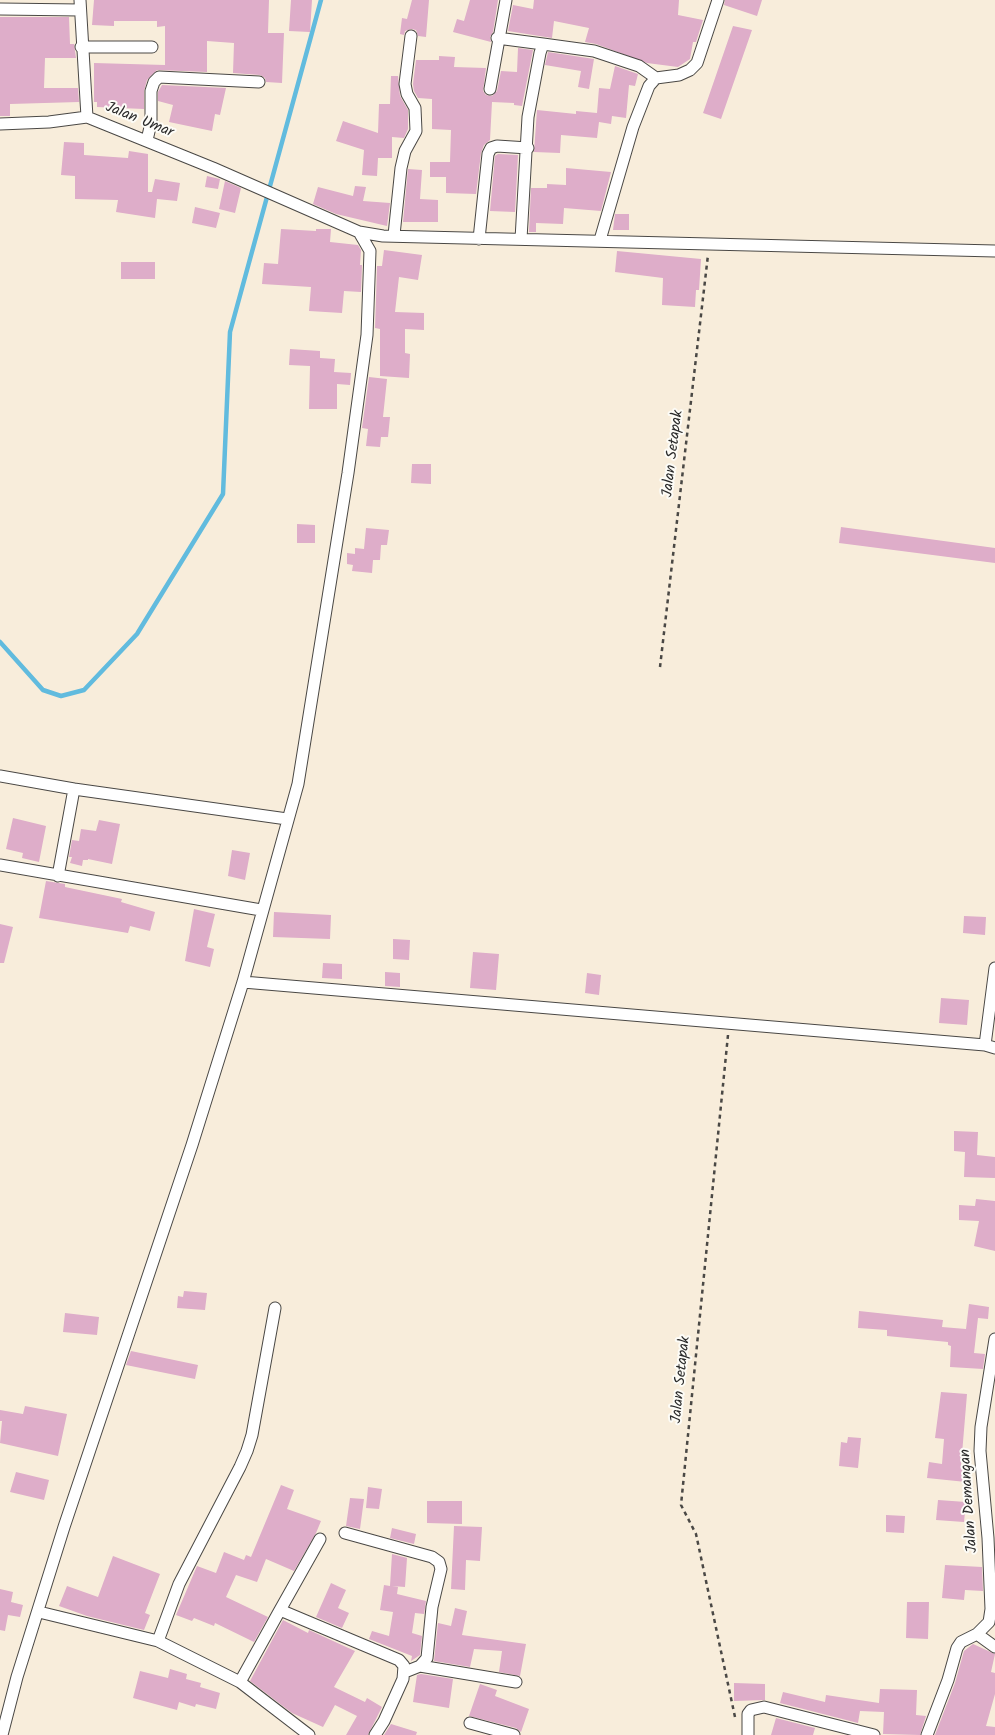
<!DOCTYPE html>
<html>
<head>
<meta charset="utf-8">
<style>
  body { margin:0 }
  canvas { display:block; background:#f8eddb }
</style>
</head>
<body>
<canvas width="995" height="1735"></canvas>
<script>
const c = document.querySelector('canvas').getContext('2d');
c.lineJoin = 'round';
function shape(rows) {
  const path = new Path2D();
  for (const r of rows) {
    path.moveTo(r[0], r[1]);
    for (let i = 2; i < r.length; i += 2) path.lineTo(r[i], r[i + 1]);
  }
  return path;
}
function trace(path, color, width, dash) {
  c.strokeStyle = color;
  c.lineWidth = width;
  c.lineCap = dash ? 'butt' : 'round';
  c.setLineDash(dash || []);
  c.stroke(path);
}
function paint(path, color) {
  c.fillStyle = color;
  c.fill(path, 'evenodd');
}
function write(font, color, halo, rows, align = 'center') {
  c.font = font + ' Kalam,sans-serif';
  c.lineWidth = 4;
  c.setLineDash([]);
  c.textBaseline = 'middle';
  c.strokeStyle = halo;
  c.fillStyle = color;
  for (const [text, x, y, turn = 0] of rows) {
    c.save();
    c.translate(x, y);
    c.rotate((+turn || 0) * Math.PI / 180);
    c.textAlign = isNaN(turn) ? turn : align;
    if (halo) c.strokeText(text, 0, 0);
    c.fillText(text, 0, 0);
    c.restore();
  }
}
trace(shape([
  [0,642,43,690,61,696,84,690,137,634,223,494,230,332,321,0]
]), '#61bbde', 4.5);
paint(shape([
  [94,0,269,0,268,33,284,33,282,83,266,82,265,78,260,75,233,73,234,43,207,41,207,72,157,70,147,80,144,91,144,109,97,107,97,102,94,102,94,63,165,65,165,26,157,27,157,21,114,21,114,26,92,25],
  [291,0,312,0,310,32,289,31],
  [412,0,429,0,426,37,418,36,416,30,411,29,405,31,404,35,400,34,402,18,407,19],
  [470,0,498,0,493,32,490,37,491,42,453,32,457,19,464,21],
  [534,0,679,0,678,15,703,20,696,42,693,42,690,59,678,67,647,63,596,44,585,42,589,28,554,21,552,38,508,31,513,5,533,9],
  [725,0,762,0,757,16,724,5],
  [0,17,69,17,70,44,74,44,76,58,45,58,44,88,78,88,79,102,10,104,10,116,0,116],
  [733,26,752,30,721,119,703,113],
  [518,48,533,50,522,106,514,105,514,103,492,102,490,140,484,145,481,153,476,194,446,193,446,177,430,177,430,162,450,162,451,130,432,129,432,99,418,98,414,91,413,84,416,60,439,60,439,56,455,57,454,67,486,68,483,91,486,95,492,96,497,91,501,71,517,72],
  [548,52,594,59,589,89,578,87,581,71,545,65],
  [615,66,638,74,635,86,629,85,626,118,612,116,611,124,599,122,597,138,561,135,560,153,534,152,537,110,576,114,576,111,597,113,599,88,610,89],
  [391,76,398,76,400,96,408,110,408,129,404,138,392,137,392,158,378,158,377,176,362,175,364,150,336,141,343,121,378,133,379,104,390,104],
  [162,85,226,88,220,115,215,114,212,131,169,122,173,105,158,101,158,92],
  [64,142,84,143,84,155,128,158,129,151,148,154,148,192,152,192,155,179,180,183,177,201,157,199,155,218,116,212,118,200,75,199,75,176,61,175],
  [498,154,518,155,515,212,490,211,495,156],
  [566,168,611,172,601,211,564,208,563,224,536,223,536,232,529,232,531,188,547,188,547,184,566,185],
  [408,169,422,170,420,199,438,200,438,222,403,222],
  [207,176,220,179,218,189,205,187],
  [225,181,241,188,235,213,219,209],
  [355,186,366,187,363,201,390,203,387,226,336,214,313,204,318,187,353,196],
  [195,207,220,213,216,228,192,223],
  [615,214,629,214,629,230,613,230],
  [281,229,316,231,316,229,331,229,330,242,358,245,361,250,360,265,362,265,361,292,344,291,342,313,309,311,311,287,262,284,264,263,278,264],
  [384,250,422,255,418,280,399,277,395,312,424,313,424,330,405,329,405,353,410,354,409,378,380,376,380,329,375,328,376,299,377,266,382,266],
  [617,251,701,259,699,290,696,290,695,307,662,305,663,278,615,272],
  [121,262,155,262,155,279,121,279],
  [290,349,320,351,320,358,335,359,334,372,351,373,350,385,337,384,337,409,309,409,310,366,289,365],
  [369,377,387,379,383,417,390,417,388,437,381,437,380,447,366,446,368,429,362,428],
  [412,464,431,464,431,484,411,483],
  [297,524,315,525,315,543,297,543],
  [841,527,995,548,995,563,839,543],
  [366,528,389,530,387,545,381,545,380,560,373,560,372,573,352,571,353,565,347,564,347,553,355,554,355,548,364,549],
  [13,818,46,826,39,862,22,858,23,853,6,849],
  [99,820,120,824,112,864,88,859,88,860,83,860,82,866,70,863,72,857,69,857,72,840,79,841,81,829,96,831],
  [232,850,250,853,245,880,228,876],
  [46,881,65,884,65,887,122,899,121,902,155,912,150,931,130,926,128,933,39,918],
  [194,909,215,914,207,947,214,949,210,967,185,961],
  [274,912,331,915,330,939,273,937],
  [964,916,986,917,985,935,963,933],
  [0,924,13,927,4,963,0,963],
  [393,939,410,940,409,960,393,959],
  [473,952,499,954,496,990,470,988],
  [323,963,342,964,342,979,322,978],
  [385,972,400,973,400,987,385,986],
  [587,973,601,975,599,995,585,993],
  [941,998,969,1000,967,1025,939,1023],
  [954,1131,978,1132,977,1155,995,1157,995,1178,964,1177,965,1152,954,1151],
  [976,1199,995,1201,995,1251,974,1246,979,1221,959,1220,959,1205,975,1206],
  [184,1291,207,1293,205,1310,177,1308,178,1296,183,1297],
  [969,1304,989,1307,988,1319,978,1318,974,1353,985,1354,983,1369,950,1367,951,1346,948,1345,948,1342,887,1336,887,1330,858,1328,859,1311,943,1320,942,1327,966,1329],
  [65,1313,99,1317,97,1335,63,1332],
  [131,1351,198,1365,195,1379,126,1365],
  [941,1392,967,1394,961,1466,968,1467,966,1482,927,1478,929,1462,942,1464,944,1439,935,1438],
  [25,1406,67,1414,58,1456,0,1443,2,1421,0,1421,0,1410,23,1414],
  [848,1437,861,1438,858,1468,839,1466,841,1442,847,1443],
  [16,1472,49,1480,44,1500,10,1492],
  [281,1485,294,1490,287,1509,321,1521,316,1533,294,1571,266,1559,257,1582,236,1575,226,1597,268,1617,254,1642,215,1623,214,1626,194,1618,192,1621,176,1615,197,1566,216,1573,224,1552,244,1560,246,1555,251,1557],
  [368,1487,382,1489,379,1509,366,1508],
  [350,1498,364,1499,360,1529,346,1526],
  [938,1500,966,1502,964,1522,936,1520],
  [427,1501,462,1501,462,1524,427,1523],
  [886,1515,905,1516,904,1533,886,1532],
  [454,1526,482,1527,480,1561,466,1560,465,1590,451,1589],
  [392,1528,416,1534,414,1544,390,1538],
  [392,1554,407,1558,405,1587,392,1586,398,1587,397,1594,426,1601,424,1614,415,1613,412,1633,422,1636,420,1655,411,1661,412,1656,369,1639,372,1631,389,1636,393,1612,380,1610,384,1585,390,1586],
  [113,1556,160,1574,145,1613,150,1615,144,1630,87,1616,59,1606,67,1586,98,1597],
  [945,1565,982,1567,983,1591,965,1590,964,1600,942,1598],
  [331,1583,346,1590,338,1608,349,1613,342,1628,316,1617],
  [0,1589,13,1592,11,1602,23,1605,20,1617,8,1615,5,1631,0,1630],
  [907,1602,929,1602,928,1639,906,1638],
  [455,1608,467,1611,462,1635,526,1644,520,1676,499,1672,502,1651,474,1649,470,1667,434,1661,438,1623,451,1626],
  [283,1620,308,1633,309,1630,355,1651,334,1687,365,1702,367,1698,382,1707,368,1735,346,1735,357,1716,335,1705,323,1727,292,1713,250,1681],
  [973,1644,995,1654,991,1672,995,1673,995,1694,986,1726,995,1727,995,1735,935,1735,955,1683,964,1651],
  [170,1669,187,1674,186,1679,201,1683,200,1687,220,1693,216,1709,196,1704,195,1707,179,1702,177,1710,133,1698,140,1671,168,1678],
  [421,1674,453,1679,449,1708,413,1702,417,1675],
  [734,1683,765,1684,765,1700,734,1701],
  [480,1684,497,1690,495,1696,529,1709,521,1732,516,1728,469,1716],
  [880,1689,917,1690,916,1715,926,1716,920,1735,883,1734,884,1712,860,1711,858,1723,780,1703,783,1692,825,1702,826,1695,879,1703],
  [776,1718,815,1728,813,1735,771,1735],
  [391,1724,417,1732,416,1735,384,1735]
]), '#deadc9');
const street = shape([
  [80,0,87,117,213,168,359,232,383,236,995,251],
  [0,9,80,10],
  [497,38,543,44],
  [81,47,152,47],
  [490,89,506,0],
  [0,124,49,122,87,117],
  [147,140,151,123,151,91,154,82,159,77,259,82],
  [394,235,401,168,405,151,416,131,415,108,407,94,405,84,411,36],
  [479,239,488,154,491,148,497,146,528,148],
  [521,239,528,117,540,53,543,44,594,51,639,66,656,78],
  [600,240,633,127,649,86,656,78,679,75,690,70,697,63,718,0],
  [0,776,74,789],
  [0,865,261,910],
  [58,876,74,789,287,819],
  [995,968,985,1045,995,1048],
  [243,982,985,1045],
  [995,1339,981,1427,980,1451,988,1538,991,1609,989,1622,977,1634,995,1647],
  [345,1533,432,1557,439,1562,441,1569,432,1607,427,1658,420,1666,405,1672],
  [280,1610,320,1539],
  [39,1612,158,1641,240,1682,309,1735],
  [158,1641,179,1584,240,1467,247,1451,252,1435,275,1308],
  [420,1666,516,1682],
  [240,1682,280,1610,399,1660,404,1666,403,1679,384,1721,375,1735],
  [470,1723,514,1735],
  [2,1735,17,1677,64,1527,192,1145,243,982,298,784,348,473,367,335,370,251,359,232],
  [748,1735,748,1714,751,1710,764,1707,874,1735],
  [927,1735,948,1680,957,1648,961,1642,977,1634]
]);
trace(street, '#4a4845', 13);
trace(shape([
  [660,667,708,255],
  [728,1035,681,1505,696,1534,735,1717]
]), '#4a4845', 2.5, [4, 4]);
trace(street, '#fff', 11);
write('15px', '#2b2b2b', '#fdfcf7', [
  ["Jalan Umar",139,121,22],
  ["Jalan Setapak",674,454,-83],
  ["Jalan Setapak",682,1380,-84],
  ["Jalan Demangan",970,1501,-94]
]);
</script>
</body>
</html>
